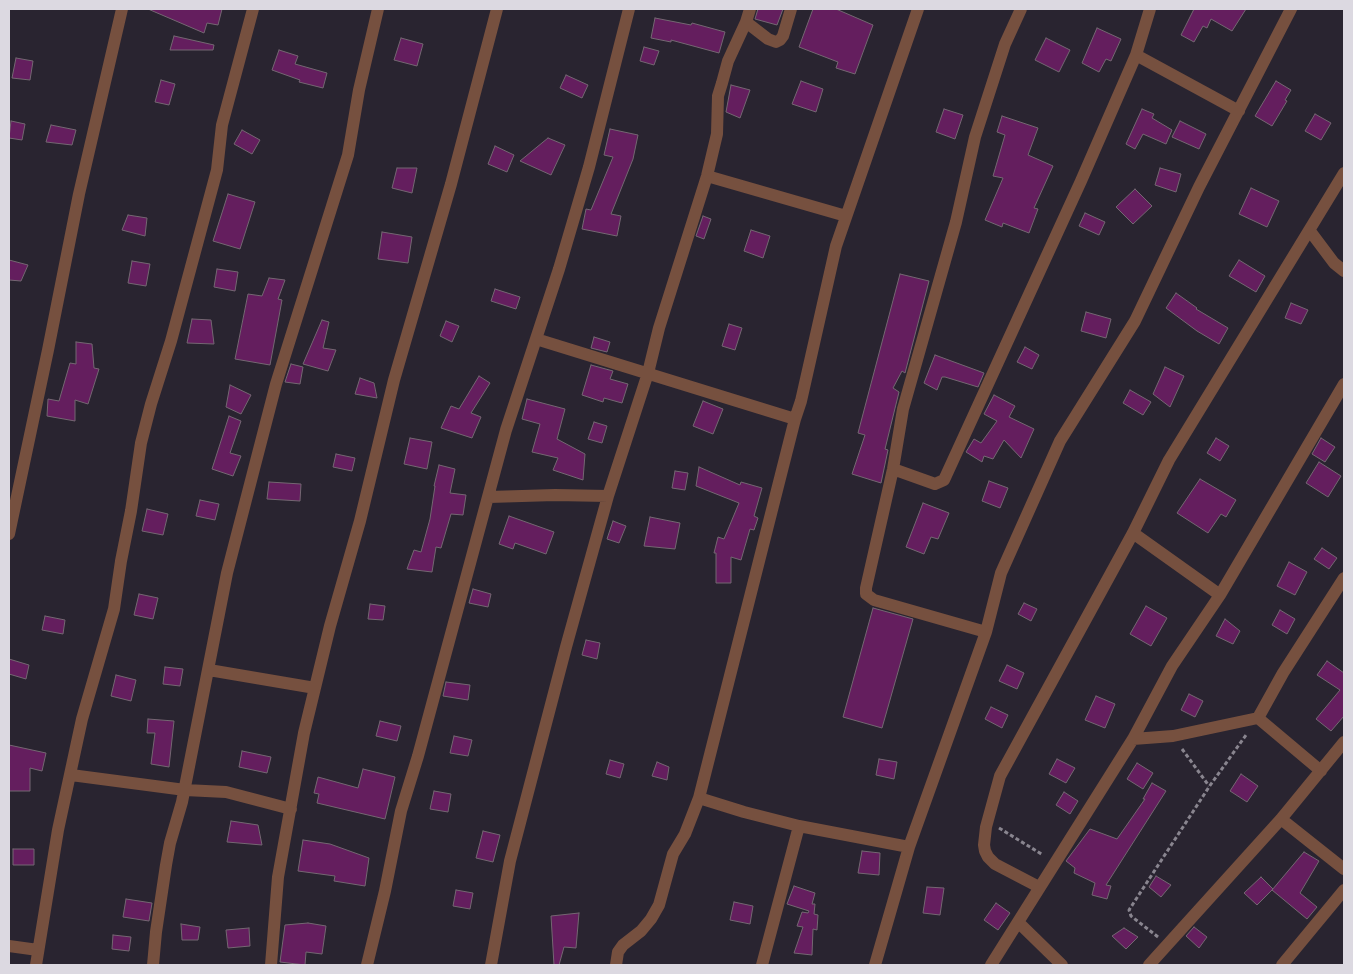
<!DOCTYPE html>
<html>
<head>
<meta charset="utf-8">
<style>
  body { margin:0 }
  #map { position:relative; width:1353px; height:974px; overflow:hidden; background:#292430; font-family:Karla,sans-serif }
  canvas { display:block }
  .frame { position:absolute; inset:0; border:10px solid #dcd9e1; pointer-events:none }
</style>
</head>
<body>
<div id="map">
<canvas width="1353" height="974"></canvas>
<div class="frame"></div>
</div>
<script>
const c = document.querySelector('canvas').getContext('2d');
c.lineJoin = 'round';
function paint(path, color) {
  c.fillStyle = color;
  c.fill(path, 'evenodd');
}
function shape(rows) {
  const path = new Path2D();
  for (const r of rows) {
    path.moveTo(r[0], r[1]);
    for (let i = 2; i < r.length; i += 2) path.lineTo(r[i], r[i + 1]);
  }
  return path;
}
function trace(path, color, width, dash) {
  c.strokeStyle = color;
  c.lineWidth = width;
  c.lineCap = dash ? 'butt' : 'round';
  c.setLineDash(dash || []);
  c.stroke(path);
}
const building = shape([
  [148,9,222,9,218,25,207,23,204,33,148,9],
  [758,9,783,9,777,25,755,19,758,9],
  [813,9,836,9,873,25,855,74,836,68,838,62,799,47,813,9],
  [1193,9,1246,9,1232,31,1211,19,1207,28,1203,26,1194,42,1181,35,1194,9,1193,9],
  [655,18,691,25,692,23,725,32,719,53,671,40,671,42,651,38,655,18],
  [1097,28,1121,39,1111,61,1106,59,1099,72,1082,63,1097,28],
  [174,36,214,45,213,50,170,50,174,36],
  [401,38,423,44,417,66,394,60,401,38],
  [1046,38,1070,50,1059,72,1035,60,1046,38],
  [644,47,659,51,654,65,640,61,644,47],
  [279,50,298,56,295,64,327,73,323,88,299,82,300,80,272,70,279,50],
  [16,58,33,61,30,80,12,78,16,58],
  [566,75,588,85,582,98,560,88,566,75],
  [161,80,175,84,169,105,155,102,161,80],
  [801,81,823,89,816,112,792,104,801,81],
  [1276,81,1291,90,1285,100,1287,101,1272,126,1255,116,1276,81],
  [731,85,750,90,740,118,726,112,731,85],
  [944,109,963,115,955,139,936,132,944,109],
  [1142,109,1154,114,1152,118,1172,130,1166,144,1143,134,1135,149,1126,144,1142,109],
  [1315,114,1331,123,1321,140,1305,131,1315,114],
  [1002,116,1038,128,1028,155,1053,166,1034,208,1038,209,1029,233,1003,223,1002,227,985,220,1003,178,993,176,1005,135,997,132,1002,116],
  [11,121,25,124,22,140,9,138,11,121],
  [1180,121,1206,134,1199,149,1172,137,1180,121],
  [51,125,76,130,72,145,46,142,51,125],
  [610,129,638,135,633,159,611,214,621,216,617,236,582,229,586,209,591,210,613,157,604,155,610,129],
  [242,130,260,140,252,154,234,144,242,130],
  [548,138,565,145,551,175,520,161,548,138],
  [495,146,514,155,507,172,488,164,495,146],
  [397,168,417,168,412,193,392,188,397,168],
  [1160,168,1181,174,1176,192,1155,185,1160,168],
  [1251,188,1279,201,1267,227,1239,214,1251,188],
  [1135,189,1152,206,1133,224,1116,207,1135,189],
  [228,194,255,202,240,249,213,241,228,194],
  [1085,213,1105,222,1099,235,1079,226,1085,213],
  [128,215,147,218,145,236,122,230,128,215],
  [703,216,711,219,704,239,696,236,703,216],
  [751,230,770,236,763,258,744,251,751,230],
  [382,232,412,237,408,263,378,259,382,232],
  [9,260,28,265,21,281,9,280,9,260],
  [1239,260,1265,276,1256,292,1229,276,1239,260],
  [132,261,150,264,146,286,128,283,132,261],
  [217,269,238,272,235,291,214,287,217,269],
  [900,274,929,281,905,373,902,371,893,388,899,392,885,449,888,450,881,483,852,474,865,435,858,433,900,274],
  [269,278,285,280,278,299,282,300,270,365,235,359,248,294,262,296,269,278],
  [495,289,520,297,516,309,491,301,495,289],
  [1176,293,1197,308,1196,309,1228,328,1219,344,1197,331,1166,308,1176,293],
  [1291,303,1308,310,1301,324,1285,318,1291,303],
  [1086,312,1111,319,1106,338,1081,331,1086,312],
  [192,319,211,320,214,344,187,343,192,319],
  [322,320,329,322,323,348,336,350,328,371,303,364,322,320],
  [446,321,459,326,452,342,440,336,446,321],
  [729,324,742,328,735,350,722,346,729,324],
  [594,337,610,342,607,352,591,348,594,337],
  [76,342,92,344,94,368,99,369,88,404,75,400,75,421,47,416,48,399,59,401,70,363,76,364,76,342],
  [1025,347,1039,355,1032,369,1017,362,1025,347],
  [935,355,984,373,978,387,945,377,942,377,937,390,924,383,935,355],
  [291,364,303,367,300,384,285,382,291,364],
  [591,365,613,371,610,379,628,384,622,403,604,398,603,402,582,395,591,365],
  [1165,367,1184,376,1170,407,1153,394,1165,367],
  [479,376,490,383,471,413,481,417,472,438,441,428,451,406,459,409,479,376],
  [360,378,374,383,377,398,355,394,360,378],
  [230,385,251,395,241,414,226,407,230,385],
  [1130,390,1151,402,1143,415,1123,403,1130,390],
  [994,395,1015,406,1009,417,1034,429,1021,458,1004,440,993,459,984,456,982,462,966,452,974,439,981,443,997,421,984,414,994,395],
  [527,399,565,409,557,439,585,454,583,480,553,470,558,458,532,452,540,424,522,419,527,399],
  [703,401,723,409,713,434,693,426,703,401],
  [229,416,241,421,230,453,241,456,233,476,212,469,229,416],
  [594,422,607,426,602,443,588,439,594,422],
  [410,438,432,442,427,469,404,464,410,438],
  [1216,438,1229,446,1220,461,1207,453,1216,438],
  [1321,438,1335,447,1325,462,1312,454,1321,438],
  [336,454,355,458,352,471,333,467,336,454],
  [1319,462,1341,476,1328,497,1306,483,1319,462],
  [439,465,455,469,450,493,466,495,463,515,451,514,441,548,436,547,432,572,407,569,414,550,421,552,430,519,435,486,434,486,439,465],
  [699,467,740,485,741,482,762,488,754,516,758,518,754,530,750,529,741,560,731,557,731,583,716,583,716,553,714,553,718,537,724,539,739,503,696,486,699,467],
  [675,471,688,473,685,490,672,488,675,471],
  [1200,479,1236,500,1226,517,1221,514,1208,533,1177,513,1200,479],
  [989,481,1008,488,1000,508,982,501,989,481],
  [269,482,301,484,300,501,267,499,269,482],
  [200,500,219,504,215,520,196,516,200,500],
  [923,503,949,513,938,539,931,537,924,554,906,547,923,503],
  [147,509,168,514,163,535,142,531,147,509],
  [509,516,554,532,546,554,515,543,513,549,499,544,509,516],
  [650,517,680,523,675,549,644,546,650,517],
  [613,521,626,526,619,543,607,539,613,521],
  [1322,548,1337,558,1329,569,1314,559,1322,548],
  [1289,562,1307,572,1295,595,1277,586,1289,562],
  [473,589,491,594,488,607,469,603,473,589],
  [139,594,158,598,153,619,134,615,139,594],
  [1024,603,1037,609,1031,621,1018,614,1024,603],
  [370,604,385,606,383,620,368,619,370,604],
  [1146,606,1167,618,1151,646,1130,634,1146,606],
  [873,608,913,619,882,728,843,717,873,608],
  [1280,610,1295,619,1287,634,1272,625,1280,610],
  [45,616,65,620,63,634,42,630,45,616],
  [1225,619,1240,631,1233,644,1216,636,1225,619],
  [586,640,600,643,597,659,582,655,586,640],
  [9,659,29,665,26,679,9,674,9,659],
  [1327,661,1344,673,1344,716,1331,731,1316,719,1340,690,1317,675,1327,661],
  [1007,665,1024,673,1017,689,999,681,1007,665],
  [165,667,183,669,180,686,163,684,165,667],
  [116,675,136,680,131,701,111,696,116,675],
  [446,682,470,685,468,700,443,696,446,682],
  [1189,694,1203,701,1195,717,1181,710,1189,694],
  [1096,696,1115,704,1105,728,1085,720,1096,696],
  [991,707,1008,715,1002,728,985,719,991,707],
  [148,719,174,721,169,767,151,764,155,733,147,733,148,719],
  [380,721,401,726,397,741,376,736,380,721],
  [454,736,472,740,468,756,450,753,454,736],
  [9,745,46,753,42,771,30,768,30,791,9,791,9,745],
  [242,751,271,757,267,773,239,767,242,751],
  [879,759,897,762,894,779,876,775,879,759],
  [1057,759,1075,768,1066,783,1049,774,1057,759],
  [610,760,624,764,620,778,606,774,610,760],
  [657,762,669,767,667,780,652,776,657,762],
  [1137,763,1153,773,1143,789,1127,779,1137,763],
  [363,769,395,777,385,819,317,803,319,794,314,793,318,777,358,788,363,769],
  [1241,774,1258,786,1247,802,1230,791,1241,774],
  [1152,783,1166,791,1106,885,1111,886,1107,899,1092,895,1095,883,1074,873,1075,868,1066,861,1090,829,1117,839,1145,799,1143,799,1152,783],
  [434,791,451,794,448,812,430,809,434,791],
  [1064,792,1078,801,1070,814,1056,805,1064,792],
  [231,821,258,825,262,845,227,842,231,821],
  [483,831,500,835,493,862,476,858,483,831],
  [303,840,330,844,369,858,365,886,334,881,335,876,298,871,303,840],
  [13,849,34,849,34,865,13,865,13,849],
  [862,851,880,853,879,875,858,873,862,851],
  [1304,852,1319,861,1300,893,1317,907,1307,919,1272,890,1304,852],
  [1156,876,1171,885,1161,897,1149,887,1156,876],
  [1261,877,1273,889,1257,905,1244,893,1261,877],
  [794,886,815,893,812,904,815,904,814,914,818,915,817,930,813,929,812,955,794,953,803,927,797,926,802,912,808,913,809,911,787,904,794,886],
  [927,887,944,888,940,915,923,913,927,887],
  [456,890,473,893,470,909,453,906,456,890],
  [126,899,152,903,149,921,123,917,126,899],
  [734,902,753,906,750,924,730,920,734,902],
  [996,903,1010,913,998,930,984,920,996,903],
  [579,913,576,948,564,947,559,965,554,965,551,916,579,913],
  [308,923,326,926,322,954,306,952,305,965,280,962,285,925,308,923],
  [181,924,200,927,198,940,182,940,181,924],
  [1194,927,1207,937,1199,948,1186,936,1194,927],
  [249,928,250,946,228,948,226,930,249,928],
  [1124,928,1138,937,1126,949,1112,936,1124,928],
  [113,935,131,937,129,951,112,949,113,935]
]);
paint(building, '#641e5e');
trace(building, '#746772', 1);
trace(shape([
  [1182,749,1209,786],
  [999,828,1043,855],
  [1158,937,1131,916,1129,910,1209,787,1246,735]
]), '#89858f', 3, [4, 2.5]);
trace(shape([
  [746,22,768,39,776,42,780,40,783,36,791,9],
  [1136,55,1239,111],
  [707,176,846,216],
  [1310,231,1334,263,1344,271],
  [536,339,795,419],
  [893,469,935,484,944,480,1081,181,1136,55,1150,9],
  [489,497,555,495,608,496],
  [1133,533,1220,595],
  [9,534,48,350,79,194,122,9],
  [986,632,1001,573,1060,441,1135,321,1199,187,1291,9],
  [209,670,315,688],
  [1258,718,1321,771],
  [1133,739,1173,736,1258,718,1283,673,1344,578],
  [71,775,185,790,226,792,291,809],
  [699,798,744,812,799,826],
  [1281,819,1344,869],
  [1039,887,995,864,988,857,985,851,984,845,986,827,1000,776,1133,533,1169,460,1344,173],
  [1019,923,1062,965],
  [9,946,38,950],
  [36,965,58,830,82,719,114,609,121,561,131,511,141,443,151,404,171,341,217,170,222,125,253,9],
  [153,965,156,932,166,865,170,843,182,802,227,573,276,384,348,155,359,90,378,9],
  [271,965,278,877,304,733,330,626,360,521,394,380,451,184,497,9],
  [367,965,385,891,401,811,418,756,506,430,559,269,589,167,629,9],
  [491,965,510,861,566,647,608,496,648,373,659,328,707,176,717,134,718,96,722,83,728,61,746,22,750,9],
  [616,965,618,952,623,945,641,931,651,919,659,905,673,854,685,834,699,798,795,419,801,401,836,246,918,9],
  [762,965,799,826,909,847],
  [875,965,909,847,986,632,874,600,866,594,866,588,893,469,903,409,956,222,975,137,1005,44,1021,9],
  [991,965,1133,739,1172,666,1220,595,1344,384],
  [1149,965,1281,819,1344,742],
  [1282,965,1344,890]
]), '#76503f', 12);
</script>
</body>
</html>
